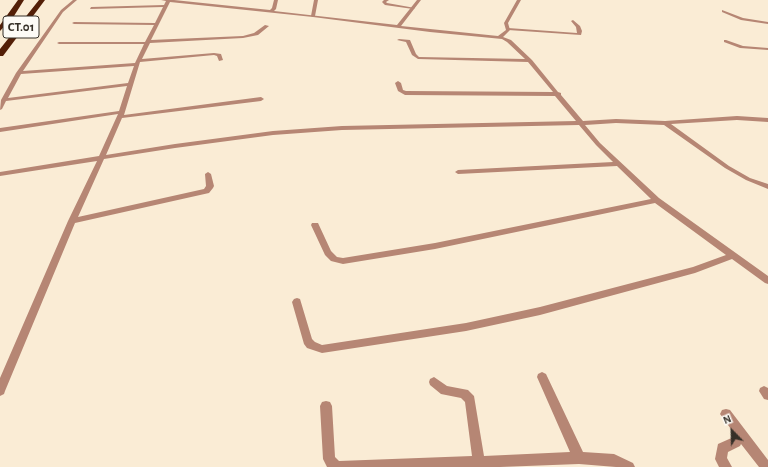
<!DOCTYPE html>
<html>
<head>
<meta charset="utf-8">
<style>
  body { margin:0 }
  #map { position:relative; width:768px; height:467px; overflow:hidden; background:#faecd5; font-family:"Alegreya Sans",sans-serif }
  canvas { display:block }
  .north { position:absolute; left:712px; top:411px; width:40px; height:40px; -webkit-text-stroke:3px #fdfbf6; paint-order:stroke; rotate:337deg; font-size:11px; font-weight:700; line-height:16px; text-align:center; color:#363028 }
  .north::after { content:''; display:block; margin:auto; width:14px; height:18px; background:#363028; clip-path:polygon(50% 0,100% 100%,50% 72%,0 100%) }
</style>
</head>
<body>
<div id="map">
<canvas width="768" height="467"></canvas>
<div class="north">N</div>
</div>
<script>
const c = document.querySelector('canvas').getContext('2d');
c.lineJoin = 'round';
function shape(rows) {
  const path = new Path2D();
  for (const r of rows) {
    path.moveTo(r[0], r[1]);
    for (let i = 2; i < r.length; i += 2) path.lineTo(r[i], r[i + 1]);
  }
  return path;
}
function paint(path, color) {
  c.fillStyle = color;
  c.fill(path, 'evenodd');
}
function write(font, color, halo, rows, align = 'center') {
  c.font = font + ' "Alegreya Sans",sans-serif';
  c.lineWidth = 3;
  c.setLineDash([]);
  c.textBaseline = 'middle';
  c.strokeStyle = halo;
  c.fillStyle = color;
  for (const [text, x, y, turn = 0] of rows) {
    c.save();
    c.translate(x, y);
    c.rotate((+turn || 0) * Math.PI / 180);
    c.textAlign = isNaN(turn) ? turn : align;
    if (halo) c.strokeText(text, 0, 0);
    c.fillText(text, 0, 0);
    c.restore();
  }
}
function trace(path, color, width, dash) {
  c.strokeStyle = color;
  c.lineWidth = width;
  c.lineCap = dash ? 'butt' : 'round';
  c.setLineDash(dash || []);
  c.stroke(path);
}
paint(shape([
  [314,0,318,0,315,16,313,17,311,16,314,0],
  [384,0,389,0,386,2,387,3,415,8,413,9,385,5,382,2,384,0],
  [722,10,743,18,768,22,768,24,741,20,722,12,722,10],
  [573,20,580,26,582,31,581,35,508,30,506,29,508,28,577,33,576,27,571,21,573,20],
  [726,40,743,46,768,48,768,50,740,48,724,42,724,40,726,40]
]), '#b68674');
paint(shape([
  [73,0,77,0,63,12,23,71,135,63,144,44,59,44,57,43,59,42,145,42,154,25,74,24,72,23,74,22,155,23,163,7,90,9,91,7,164,5,166,1,161,0,174,0,270,10,272,8,274,0,278,0,276,9,274,11,397,25,417,0,421,0,401,26,498,36,506,30,504,23,517,0,521,0,508,23,510,30,503,37,511,40,532,60,558,92,561,93,561,95,583,121,616,119,665,121,737,116,768,118,768,122,737,120,671,124,729,166,750,178,768,184,768,189,746,180,725,168,664,125,616,123,585,125,600,143,659,198,768,276,768,284,765,283,732,259,695,273,540,315,466,331,322,353,307,348,304,344,292,302,294,299,297,298,300,299,312,339,315,342,322,345,466,323,540,307,693,267,726,255,655,203,435,249,343,264,331,261,325,255,311,225,312,223,318,223,331,251,337,257,343,258,435,243,651,199,617,166,458,174,455,172,458,170,613,162,596,145,579,125,342,130,273,135,175,148,104,159,78,217,204,189,206,186,205,174,208,172,211,174,214,186,213,188,209,193,75,223,5,391,4,394,0,396,0,378,68,221,97,161,0,176,0,172,99,156,118,114,0,132,0,128,119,111,127,86,6,101,2,109,0,110,1,100,16,73,61,10,73,0],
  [170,2,313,17,430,32,502,39,507,42,525,59,419,57,416,54,410,40,399,39,397,40,406,42,412,55,418,59,528,62,553,92,406,91,403,90,401,83,398,81,395,83,398,91,405,95,555,96,576,121,342,126,273,131,175,144,106,155,122,118,261,101,264,99,261,97,124,115,140,62,214,55,217,56,219,61,223,60,221,54,214,53,142,59,150,43,243,38,258,35,269,26,265,25,254,33,243,36,151,40,170,2],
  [134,66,128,83,8,98,21,74,134,66],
  [542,372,546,374,583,452,614,454,633,463,635,467,616,467,579,464,500,467,327,467,323,459,320,406,322,402,326,401,330,402,332,406,335,457,339,461,472,456,465,402,461,398,441,394,430,385,429,382,430,379,434,377,447,386,468,390,474,396,484,456,570,452,537,377,538,374,542,372],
  [764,386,768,388,768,400,764,399,759,391,760,388,764,386],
  [726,409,730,410,768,460,768,467,759,467,741,444,740,446,728,452,727,458,732,467,719,467,715,459,718,444,736,436,720,414,722,410,726,409]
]), '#b68674');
paint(shape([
  [18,0,24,0,14,16,0,31,0,25,18,0],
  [39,0,45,0,3,56,0,56,0,49,39,0]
]), '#531f07');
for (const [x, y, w] of [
  [21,27,36]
]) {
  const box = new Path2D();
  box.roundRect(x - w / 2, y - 11, w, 22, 3);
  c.fillStyle = '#fdfbf6';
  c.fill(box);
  trace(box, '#363028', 1);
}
write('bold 13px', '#363028', null, [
  ["CT.01",21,27]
]);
</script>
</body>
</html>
